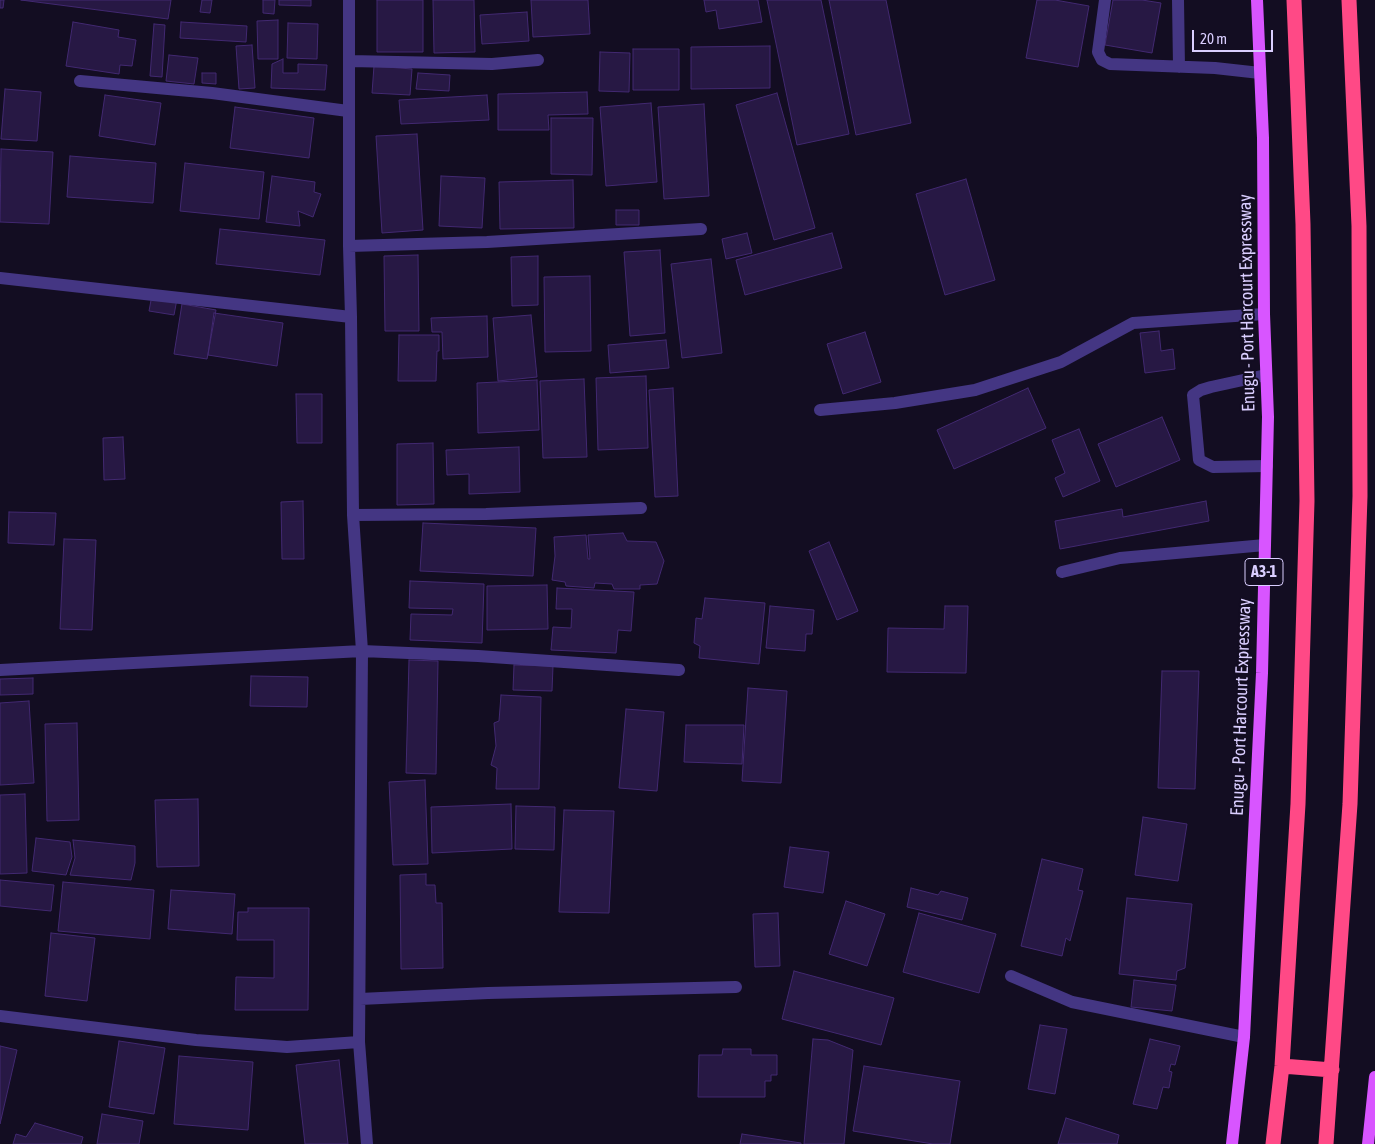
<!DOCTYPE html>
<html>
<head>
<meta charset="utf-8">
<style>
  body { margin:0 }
  #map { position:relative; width:1375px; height:1144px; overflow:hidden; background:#130d22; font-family:"Asap Condensed",sans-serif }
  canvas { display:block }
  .scale { position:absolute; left:1192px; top:30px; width:81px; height:22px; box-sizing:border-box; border:2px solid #daceff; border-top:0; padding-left:6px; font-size:15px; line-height:18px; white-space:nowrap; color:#daceff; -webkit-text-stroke:4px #130d22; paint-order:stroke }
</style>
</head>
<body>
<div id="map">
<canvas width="1375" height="1144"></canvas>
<div class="scale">20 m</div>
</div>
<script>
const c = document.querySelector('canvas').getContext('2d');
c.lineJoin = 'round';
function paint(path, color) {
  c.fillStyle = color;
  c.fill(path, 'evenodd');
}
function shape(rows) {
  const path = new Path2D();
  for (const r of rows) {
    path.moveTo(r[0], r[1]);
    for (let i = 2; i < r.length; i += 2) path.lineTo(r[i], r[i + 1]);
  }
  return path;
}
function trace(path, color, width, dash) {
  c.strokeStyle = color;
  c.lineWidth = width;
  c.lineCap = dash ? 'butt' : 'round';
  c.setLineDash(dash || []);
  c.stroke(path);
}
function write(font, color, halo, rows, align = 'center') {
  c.font = font + ' "Asap Condensed",sans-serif';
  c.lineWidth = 4;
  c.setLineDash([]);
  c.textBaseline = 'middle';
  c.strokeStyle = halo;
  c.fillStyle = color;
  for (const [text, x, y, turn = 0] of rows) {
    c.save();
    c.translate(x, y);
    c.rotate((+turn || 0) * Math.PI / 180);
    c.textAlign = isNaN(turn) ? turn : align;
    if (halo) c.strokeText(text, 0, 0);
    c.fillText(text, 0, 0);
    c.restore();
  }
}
const building = shape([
  [0,0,4,0,3,8,0,8,0,0],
  [21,0,171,0,168,19,21,0],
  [202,0,212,0,210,13,200,12,202,0],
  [263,0,275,0,274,14,263,13,263,0],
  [279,0,311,0,311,6,279,5,279,0],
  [377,0,423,0,423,52,377,52,377,0],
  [433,0,474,0,475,52,434,53,433,0],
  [531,0,588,0,590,34,533,37,531,0],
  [704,0,758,0,762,22,719,29,716,10,706,12,704,0],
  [767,0,821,0,849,134,797,145,767,0],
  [829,0,886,0,911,123,856,135,829,0],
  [1037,0,1055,0,1089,6,1078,67,1026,58,1037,0],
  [1113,0,1142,0,1161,3,1152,53,1105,45,1113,0],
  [527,12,529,41,482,44,480,15,527,12],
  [278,20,278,59,258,59,257,21,278,20],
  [73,22,119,30,118,37,136,40,132,66,120,65,119,74,66,66,73,22],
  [181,22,247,26,246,42,180,38,181,22],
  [288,23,318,24,317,59,287,58,288,23],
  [154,24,165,25,162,77,150,76,154,24],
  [252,45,255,88,239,89,236,46,252,45],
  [770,46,770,88,691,89,691,47,770,46],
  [633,49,679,49,679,90,633,90,633,49],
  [600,52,630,53,629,92,599,91,600,52],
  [169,55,198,58,194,84,166,81,169,55],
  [283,59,283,73,298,73,298,64,327,65,325,90,271,88,272,64,283,59],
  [374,66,412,69,410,95,372,93,374,66],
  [202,73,216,73,216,84,202,83,202,73],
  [418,73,450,75,449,91,416,89,418,73],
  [5,89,41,92,37,141,1,139,5,89],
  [587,92,588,114,548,115,549,130,498,130,498,94,587,92],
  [777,93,815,228,774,240,736,105,777,93],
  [105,95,161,103,155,145,99,136,105,95],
  [487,95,489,120,401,124,399,100,487,95],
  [651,103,657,182,606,186,600,107,651,103],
  [704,104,709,196,664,199,658,107,704,104],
  [235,107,314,118,309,158,230,148,235,107],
  [551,118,593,118,592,175,551,174,551,118],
  [417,134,423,230,382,233,376,136,417,134],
  [1,149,53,152,49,224,0,222,1,149],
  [70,156,156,163,153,203,67,197,70,156],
  [185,163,264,172,259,219,180,211,185,163],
  [272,176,315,182,314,192,321,194,313,217,298,211,300,226,266,222,272,176],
  [441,176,485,178,482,228,439,226,441,176],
  [966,179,995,280,945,295,916,194,966,179],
  [573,180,574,228,500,229,499,182,573,180],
  [616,210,639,210,639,225,616,225,616,210],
  [220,229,325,240,320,275,216,264,220,229],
  [747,233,752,253,726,259,722,239,747,233],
  [832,233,842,268,745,295,736,260,832,233],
  [660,250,665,333,630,336,624,252,660,250],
  [418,255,419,331,385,331,384,256,418,255],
  [538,256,538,305,512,306,511,257,538,256],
  [711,259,722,353,682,358,671,264,711,259],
  [590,276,591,351,545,352,544,277,590,276],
  [152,295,177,299,174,315,149,311,152,295],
  [182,304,216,310,207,359,174,354,182,304],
  [214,313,283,323,277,366,208,355,214,313],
  [531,315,537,377,498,381,493,318,531,315],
  [487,316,488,357,443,359,442,332,432,332,431,318,487,316],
  [1159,331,1161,351,1173,349,1175,369,1145,373,1140,333,1159,331],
  [865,332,881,382,843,394,827,344,865,332],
  [399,335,439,335,439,351,437,351,436,381,398,381,399,335],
  [666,340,669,368,610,373,608,345,666,340],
  [646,376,648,448,598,450,596,378,646,376],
  [584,379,587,457,543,458,540,381,584,379],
  [537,380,539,430,478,433,477,383,537,380],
  [673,388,678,496,655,497,649,390,673,388],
  [1028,388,1046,428,954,469,937,430,1028,388],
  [296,394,322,394,322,443,297,443,296,394],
  [1162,417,1180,460,1116,487,1098,444,1162,417],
  [1079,429,1100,481,1063,497,1055,478,1065,473,1052,440,1079,429],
  [123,437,125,479,104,480,103,438,123,437],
  [433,443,434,504,397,505,397,444,433,443],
  [519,447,520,492,469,494,469,474,447,475,446,450,519,447],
  [303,501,304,559,282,559,281,502,303,501],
  [1206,501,1209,521,1060,549,1055,521,1122,509,1123,517,1206,501],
  [9,512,56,513,54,545,8,543,9,512],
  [423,523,536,528,533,576,420,571,423,523],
  [623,533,627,541,656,542,664,561,657,584,640,585,640,589,614,589,612,584,595,583,594,588,566,586,565,582,552,580,555,556,554,537,586,535,588,559,590,559,588,535,623,533],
  [64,539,96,540,92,630,60,629,64,539],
  [829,542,858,611,837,620,809,551,829,542],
  [410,581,484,584,482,643,410,640,411,614,452,615,453,609,409,608,410,581],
  [547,585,548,629,487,630,487,586,547,585],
  [557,588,634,592,631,631,618,630,616,653,551,650,553,627,571,628,572,609,556,609,557,588],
  [705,598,765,603,759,664,699,658,700,646,694,643,696,618,702,619,705,598],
  [770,606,814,610,812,634,806,634,805,651,766,648,770,606],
  [945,606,968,606,966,673,887,672,888,628,944,629,945,606],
  [409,660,438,661,436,774,406,773,409,660],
  [514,665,553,666,552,691,513,690,514,665],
  [1162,671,1199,671,1195,789,1158,788,1162,671],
  [251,676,308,677,307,707,250,706,251,676],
  [33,678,33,694,0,695,0,679,33,678],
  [748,688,787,691,781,783,742,781,748,688],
  [501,695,541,697,539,789,496,789,497,768,491,765,496,746,494,723,499,721,501,695],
  [29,701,34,783,0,785,0,703,29,701],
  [626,709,664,712,657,791,619,788,626,709],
  [77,723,79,820,47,821,45,724,77,723],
  [686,725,744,725,742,764,684,762,686,725],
  [425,780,428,864,393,865,389,782,425,780],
  [25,794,27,873,0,874,0,795,25,794],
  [198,799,199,866,157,867,155,800,198,799],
  [511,804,512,849,432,853,431,807,511,804],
  [516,806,555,807,554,850,515,849,516,806],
  [564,810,614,811,609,913,559,912,564,810],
  [1143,817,1187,824,1178,881,1135,875,1143,817],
  [36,838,70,842,72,857,66,875,32,871,36,838],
  [73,840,135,846,135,863,131,880,70,875,75,858,73,840],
  [790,847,829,852,823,893,784,887,790,847],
  [1042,859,1083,869,1078,890,1083,891,1070,941,1066,938,1062,956,1021,946,1042,859],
  [426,874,426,885,435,885,436,903,442,903,443,968,401,969,400,875,426,874],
  [0,880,54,885,51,911,0,906,0,880],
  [63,882,154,890,150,939,58,931,63,882],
  [911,888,938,895,941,891,968,898,962,920,907,907,911,888],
  [171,890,235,894,232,934,168,929,171,890],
  [1127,898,1192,904,1185,968,1177,971,1176,980,1119,974,1127,898],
  [846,901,885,914,867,966,829,954,846,901],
  [248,908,309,908,308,1010,235,1010,236,977,274,978,274,940,237,940,238,912,248,912,248,908],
  [778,913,780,966,755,967,753,914,778,913],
  [919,913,996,934,979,993,903,972,919,913],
  [51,933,95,938,87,1001,45,996,51,933],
  [794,971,894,998,881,1045,782,1019,794,971],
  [1134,980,1176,985,1172,1011,1131,1007,1134,980],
  [1040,1025,1067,1029,1055,1094,1028,1089,1040,1025],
  [813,1039,828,1040,853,1050,844,1144,804,1144,813,1039],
  [1150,1039,1180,1046,1175,1065,1171,1064,1169,1071,1172,1072,1169,1088,1163,1087,1157,1109,1133,1104,1150,1039],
  [119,1041,165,1048,154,1114,109,1107,119,1041],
  [0,1046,17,1050,0,1124,0,1046],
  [723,1049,751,1049,751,1055,777,1055,777,1075,771,1075,771,1081,765,1081,765,1097,698,1097,699,1055,722,1055,723,1049],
  [179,1056,253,1062,248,1130,174,1124,179,1056],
  [339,1060,348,1144,305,1144,296,1065,339,1060],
  [864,1066,960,1081,950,1144,933,1144,853,1131,864,1066],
  [102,1114,143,1121,139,1144,97,1144,102,1114],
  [1066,1118,1119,1135,1117,1144,1058,1144,1066,1118],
  [35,1123,83,1137,81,1144,13,1144,16,1134,26,1137,35,1123],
  [742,1134,801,1143,801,1144,740,1144,742,1134]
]);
paint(building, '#271844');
trace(building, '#422971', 1);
trace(shape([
  [349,0,349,246,351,317,353,515,362,651,359,1042,367,1144],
  [1105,0,1098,52,1102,60,1110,64,1215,68,1260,73],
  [1178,0,1179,67],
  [350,61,492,64,538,60],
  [80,81,212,93,348,111],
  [349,246,487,242,701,229],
  [0,278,351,317],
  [1266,375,1211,387,1201,390,1193,395,1199,460,1213,467,1267,466],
  [820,410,895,403,975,390,1061,362,1133,323,1264,314],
  [353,515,486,514,641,508],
  [1062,572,1120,558,1265,545],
  [0,670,362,651,478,656,679,670],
  [1011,976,1072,1002,1244,1037],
  [360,999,488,993,736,987],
  [0,1016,196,1040,287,1047,359,1042]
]), '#443683', 12);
trace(shape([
  [1232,1144,1244,1037,1262,673,1268,417,1264,314,1263,138,1257,0],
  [1368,1144,1375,1077]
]), '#d855ff', 12);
trace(shape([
  [1282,1066,1332,1070],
  [1273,1144,1282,1066,1298,804,1307,501,1303,224,1294,0],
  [1326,1144,1350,804,1360,496,1359,226,1349,0]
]), '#ff4986', 15);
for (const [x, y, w] of [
  [1264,572,38]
]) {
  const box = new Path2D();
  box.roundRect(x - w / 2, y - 13.5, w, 27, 4);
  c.fillStyle = '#130d22';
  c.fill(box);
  trace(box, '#daceff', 1);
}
write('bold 16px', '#daceff', null, [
  ["A3-1",1264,572]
]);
write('18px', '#daceff', '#130d22', [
  ["Enugu - Port Harcourt Expressway",1247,303,-91],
  ["Enugu - Port Harcourt Expressway",1241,707,-88]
]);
</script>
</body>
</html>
